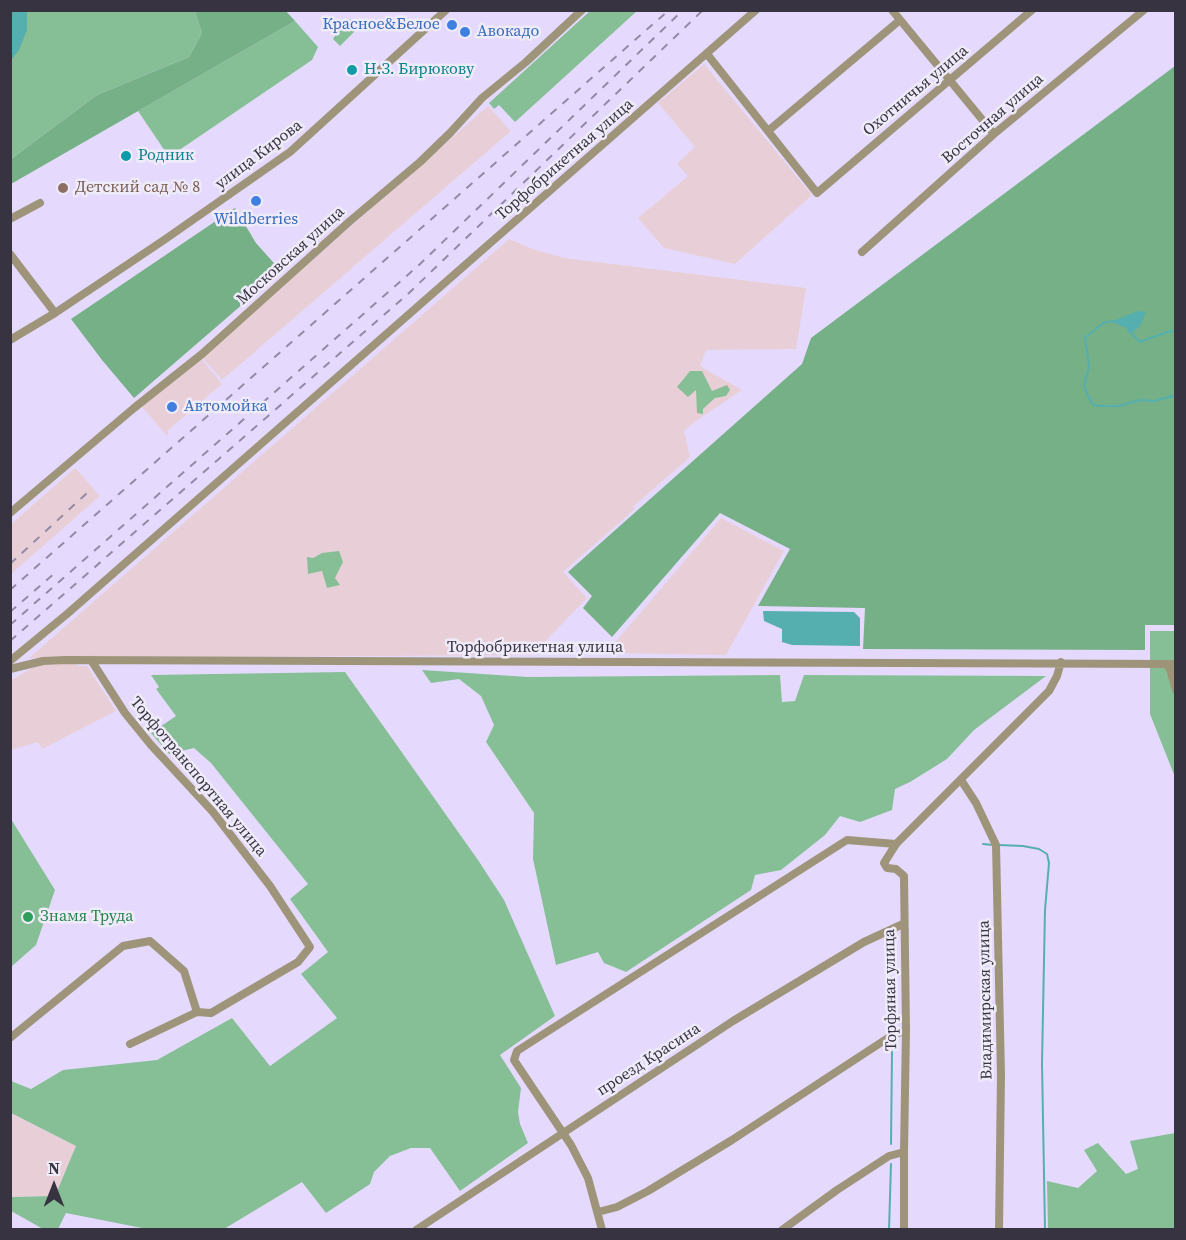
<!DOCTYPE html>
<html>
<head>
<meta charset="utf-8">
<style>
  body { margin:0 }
  #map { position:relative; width:1186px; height:1240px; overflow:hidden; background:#e5dafe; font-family:"Source Serif 4",serif }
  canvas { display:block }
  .frame { position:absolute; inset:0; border:12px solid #373341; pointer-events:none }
  .north { position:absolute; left:24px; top:1156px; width:60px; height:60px; -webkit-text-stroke:4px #efebf9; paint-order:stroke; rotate:0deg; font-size:16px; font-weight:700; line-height:24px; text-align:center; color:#373341 }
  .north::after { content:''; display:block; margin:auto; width:21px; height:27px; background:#373341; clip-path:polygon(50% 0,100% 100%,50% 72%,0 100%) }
</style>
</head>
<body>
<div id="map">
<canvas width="1186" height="1240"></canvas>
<div class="frame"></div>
<div class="north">N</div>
</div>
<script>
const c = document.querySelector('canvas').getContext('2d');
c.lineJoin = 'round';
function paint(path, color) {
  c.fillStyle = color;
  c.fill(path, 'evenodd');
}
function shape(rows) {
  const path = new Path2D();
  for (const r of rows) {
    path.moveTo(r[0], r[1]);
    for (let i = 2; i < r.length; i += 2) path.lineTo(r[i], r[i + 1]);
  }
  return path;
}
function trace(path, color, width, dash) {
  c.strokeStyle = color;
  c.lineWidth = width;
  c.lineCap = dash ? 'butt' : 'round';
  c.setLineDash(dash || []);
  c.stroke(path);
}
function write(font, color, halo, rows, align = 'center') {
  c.font = font + ' "Source Serif 4",serif';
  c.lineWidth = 5;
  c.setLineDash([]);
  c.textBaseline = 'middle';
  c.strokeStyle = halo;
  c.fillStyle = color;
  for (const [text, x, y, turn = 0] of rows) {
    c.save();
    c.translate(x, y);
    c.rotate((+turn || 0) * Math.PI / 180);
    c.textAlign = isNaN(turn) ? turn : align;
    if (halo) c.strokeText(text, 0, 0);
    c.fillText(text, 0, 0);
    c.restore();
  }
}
paint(shape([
  [704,64,812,195,735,264,664,248,638,218,688,176,677,164,695,147,658,103],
  [488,106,511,131,222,380,202,357],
  [509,239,533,249,564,258,806,288,796,349,706,350,700,366,742,390,693,423,684,431,690,457,633,507,635,509,563,572,587,598,532,655,29,658],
  [201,358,222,384,167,431,169,434,167,436,142,407],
  [75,468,100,496,11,574,11,524],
  [721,518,784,551,726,655,606,653],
  [74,663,79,666,87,666,116,711,42,749,38,742,11,750,10,681,37,665],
  [10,1113,76,1146,55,1196,11,1197]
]), '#e8cfd7');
paint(shape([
  [11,11,195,11,202,33,189,57,97,95,11,159],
  [590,11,637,11,515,122,499,105,494,109,489,103],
  [345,19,365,21,340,46,333,39],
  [295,21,318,47,312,60,169,157,138,111],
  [690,371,702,371,712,391,727,385,730,390,726,396,715,398,703,409,703,414,697,413,696,390,688,397,677,387],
  [339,551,343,562,335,578,340,585,327,588,322,571,308,574,307,557,313,558,322,553],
  [1150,631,1175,631,1175,777,1150,714],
  [422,670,528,677,780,675,782,702,795,701,804,675,1046,676,974,730,947,759,910,782,895,789,892,810,860,822,840,816,825,835,781,870,755,875,751,890,626,972,604,963,598,952,556,965,533,859,534,813,486,742,494,725,481,696,459,679,431,683],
  [345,672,478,860,504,900,555,1016,500,1055,521,1088,518,1112,520,1124,528,1143,460,1191,430,1148,411,1148,390,1156,374,1172,370,1184,326,1213,302,1182,224,1229,147,1229,66,1213,58,1229,43,1229,11,1211,11,1197,55,1196,76,1146,11,1113,11,1081,31,1089,63,1070,157,1060,232,1018,270,1066,337,1018,301,974,328,952,290,899,308,884,211,763,194,748,169,754,151,733,176,716,156,689,159,687,151,675],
  [11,819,55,890,36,945,11,967],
  [1175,1133,1175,1229,1048,1229,1047,1181,1078,1188,1097,1171,1084,1150,1098,1143,1126,1174,1138,1169,1130,1141]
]), '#86bf96');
paint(shape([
  [195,11,286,11,295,21,11,184,11,159,97,95,189,57,202,33],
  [1175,66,1175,625,1145,625,1145,650,863,649,865,608,758,606,790,549,720,513,612,637,583,608,592,596,568,572,802,364,811,338],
  [235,208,256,243,281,271,134,398,102,360,71,319]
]), '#76b087');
paint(shape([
  [11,10,27,11,27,30,19,50,11,60],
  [1138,311,1146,312,1140,326,1132,333,1122,325,1113,321],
  [763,611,854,612,860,618,860,646,792,645,782,642,782,629,764,621]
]), '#56afaf');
trace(shape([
  [1124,326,1113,321,1103,323,1085,338,1089,366,1084,387,1092,404,1099,406,1119,406,1140,400,1155,401,1176,395],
  [1128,330,1140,342,1167,332,1176,331],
  [983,844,993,845],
  [999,845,1023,846,1039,849,1047,854,1049,863,1045,910,1042,1063,1045,1230],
  [891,1144,892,1052],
  [889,1230,891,1164]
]), '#56afaf', 2);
trace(shape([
  [892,10,994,134],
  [707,54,817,193,1032,10],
  [768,131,900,20],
  [10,219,40,203],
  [862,252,994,134,1144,10],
  [10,254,55,313],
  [10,340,55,313,164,240,290,152,446,10],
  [10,513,134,408,202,354,350,221,420,162,450,133,482,98,526,62,582,10],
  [91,660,125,713,151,745,213,812,270,886,310,947,298,962,211,1013,197,1012,130,1044],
  [10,661,67,614,756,10],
  [1166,664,1170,669,1176,690],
  [10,669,43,661,65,660,1176,664],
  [961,780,976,803,996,845,1001,1075,999,1230],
  [10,1038,123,946,150,941,184,971,197,1012],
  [598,1212,617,1207,648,1191,732,1140,891,1036,906,1030],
  [416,1230,733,1021,864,942,903,924],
  [602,1230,588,1178,571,1145,514,1060,517,1051,847,840,896,844],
  [782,1230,837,1190,889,1156,904,1152,906,1030,904,876,896,869,887,868,884,863,896,844,1049,691,1057,676,1061,662],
  [904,1230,904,1152]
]), '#9d947a', 8);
trace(shape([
  [10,564,87,493],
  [10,590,669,10],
  [10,612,56,572],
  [10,625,419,265,683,10],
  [10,641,409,293,703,10]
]), '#928aa4', 2, [8, 8]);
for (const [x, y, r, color] of [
  [452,25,6,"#3f7fe0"],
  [465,32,6,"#3f7fe0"],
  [352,70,6,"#0f9aa8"],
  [126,156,6,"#0f9aa8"],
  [63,188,6,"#8d6e63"],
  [256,201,6,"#3f7fe0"],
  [172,407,6,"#3f7fe0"],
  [28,917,6,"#2e9e5b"]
]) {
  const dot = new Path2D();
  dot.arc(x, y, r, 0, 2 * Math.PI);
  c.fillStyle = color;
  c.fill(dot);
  trace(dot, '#efebf9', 2);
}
write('16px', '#366cbe', '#efebf9', [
  ["Красное&Белое",440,25,"right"],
  ["Авокадо",477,32],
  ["Wildberries",256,220,"center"],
  ["Автомойка",184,407]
], 'left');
write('16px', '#0d838f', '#efebf9', [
  ["Н.З. Бирюкову",364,70],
  ["Родник",138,156]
], 'left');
write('16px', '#373341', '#efebf9', [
  ["Охотничья улица",916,91,-40],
  ["Восточная улица",993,119,-41],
  ["улица Кирова",259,155,-37],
  ["Торфобрикетная улица",565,160,-41],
  ["Московская улица",291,256,-42],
  ["Торфобрикетная улица",535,648],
  ["Торфотранспортная улица",198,777,50],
  ["Торфяная улица",891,990,-91],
  ["Владимирская улица",986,1000,-91],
  ["проезд Красина",649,1060,-33]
]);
write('16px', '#785e54', '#efebf9', [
  ["Детский сад № 8",75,188]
], 'left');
write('16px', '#27864d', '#efebf9', [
  ["Знамя Труда",40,917]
], 'left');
</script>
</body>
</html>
